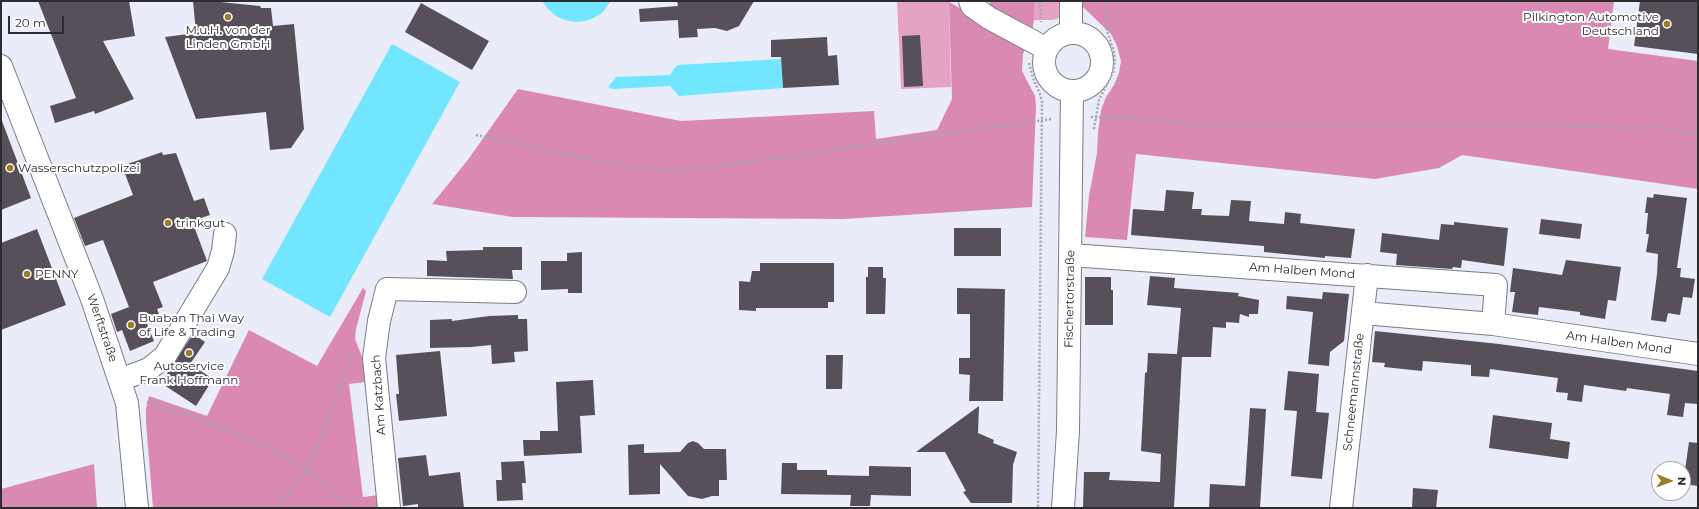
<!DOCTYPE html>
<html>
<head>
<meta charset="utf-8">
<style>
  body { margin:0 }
  #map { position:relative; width:1699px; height:509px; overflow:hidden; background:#eaecf9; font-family:Montserrat,sans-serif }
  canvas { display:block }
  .frame { position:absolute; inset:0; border:2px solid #2c2c31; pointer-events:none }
  .north { position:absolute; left:1651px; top:461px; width:40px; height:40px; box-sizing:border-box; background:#fff; border:1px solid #ababad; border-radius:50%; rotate:91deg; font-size:11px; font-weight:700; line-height:16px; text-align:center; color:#2c2c31 }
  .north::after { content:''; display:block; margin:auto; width:14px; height:18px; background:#997c25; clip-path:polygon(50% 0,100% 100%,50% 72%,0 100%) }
  .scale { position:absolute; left:8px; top:16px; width:56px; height:18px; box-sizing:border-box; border:2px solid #2c2c31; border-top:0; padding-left:5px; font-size:12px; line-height:14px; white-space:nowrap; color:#2c2c31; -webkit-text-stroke:3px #fff; paint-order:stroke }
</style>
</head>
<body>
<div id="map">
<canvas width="1699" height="509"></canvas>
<div class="frame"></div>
<div class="north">N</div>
<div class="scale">20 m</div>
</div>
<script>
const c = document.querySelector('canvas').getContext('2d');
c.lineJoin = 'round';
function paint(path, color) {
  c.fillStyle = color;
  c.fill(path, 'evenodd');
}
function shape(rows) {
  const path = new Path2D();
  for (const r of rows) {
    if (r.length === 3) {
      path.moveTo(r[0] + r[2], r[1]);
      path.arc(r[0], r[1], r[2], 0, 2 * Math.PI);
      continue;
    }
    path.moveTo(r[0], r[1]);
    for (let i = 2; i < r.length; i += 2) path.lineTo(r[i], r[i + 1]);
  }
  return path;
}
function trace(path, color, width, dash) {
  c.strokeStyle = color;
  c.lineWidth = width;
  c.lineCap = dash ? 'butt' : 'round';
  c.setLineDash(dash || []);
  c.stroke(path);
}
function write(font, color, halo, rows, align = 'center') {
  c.font = font + ' Montserrat,sans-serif';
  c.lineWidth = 4;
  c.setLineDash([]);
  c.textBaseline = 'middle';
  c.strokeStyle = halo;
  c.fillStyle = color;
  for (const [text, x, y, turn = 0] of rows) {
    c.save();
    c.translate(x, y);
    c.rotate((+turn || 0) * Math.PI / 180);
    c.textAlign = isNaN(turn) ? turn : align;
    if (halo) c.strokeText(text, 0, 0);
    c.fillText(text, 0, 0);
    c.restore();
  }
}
paint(shape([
  [897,1,949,1,951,87,901,89],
  [1034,1,1065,1,1062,14,1057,19,1052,20,1034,20]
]), '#e5a3c3');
paint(shape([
  [992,1,1034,1,1034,20,1032,33,1023,54,1022,71,1035,96,1036,106,1032,207,843,219,513,217,432,204,467,161,518,89,681,121,874,111,876,139,937,130,952,99,949,2,971,14,979,13],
  [1083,1,1614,1,1608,49,1698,61,1698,189,1462,155,1439,168,1375,179,1136,154,1127,240,1085,237,1089,196,1097,153,1098,133,1101,110,1106,97,1114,85,1119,73,1121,61,1117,46,1111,34,1083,7],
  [363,288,366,291,356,329,355,339,362,357,365,382,349,384,363,497,379,495,380,508,153,508,146,423,146,409,149,396,207,416,249,330,317,366],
  [94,464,97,508,1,508,1,489]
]), '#da8ab2');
paint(shape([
  [542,1,611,1,603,12,594,18,585,21,575,22,565,20,556,16,548,9],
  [392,44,460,82,330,317,262,279],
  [781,59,783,88,679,96,670,86,613,89,608,87,616,77,670,75,677,65]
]), '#73e6ff');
paint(shape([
  [38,1,129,1,135,36,103,41,134,99,95,114,94,111,55,123,50,106,76,98],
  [193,1,210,1,260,6,261,8,271,8,273,26,294,24,304,129,291,148,270,150,266,112,196,119,165,37,196,33],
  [677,1,754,1,739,26,727,31,715,28,697,29,698,37,679,38,678,20,640,22,639,9,678,6],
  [1640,1,1698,1,1698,54,1634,46],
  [421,3,489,41,472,70,405,32],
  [920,35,923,86,904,87,902,36],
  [827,37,828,56,837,55,839,85,783,88,781,57,771,57,771,40],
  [1,121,2,121,31,198,1,210],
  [162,152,163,155,176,153,194,201,204,198,210,215,192,221,207,261,153,282,163,307,157,309,159,314,145,319,154,341,130,351,122,330,117,332,111,314,129,307,103,240,85,246,74,218,133,195,122,166],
  [1166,190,1194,192,1192,209,1202,209,1201,215,1229,216,1231,200,1251,201,1249,221,1284,224,1285,212,1301,214,1300,223,1355,229,1351,258,1325,256,1325,258,1264,252,1264,246,1131,235,1133,209,1164,211],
  [1654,194,1687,198,1677,268,1681,268,1680,277,1695,279,1692,298,1683,297,1680,315,1668,313,1666,322,1651,320,1657,274,1658,254,1646,252,1649,234,1646,234,1648,213,1645,213,1647,197,1653,198],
  [1541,219,1582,224,1580,239,1539,234],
  [1454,222,1508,228,1504,266,1462,260,1461,268,1453,267,1452,269,1396,265,1397,254,1380,252,1382,233,1439,240,1441,224,1454,225],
  [954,228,1001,228,1001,256,954,256],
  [37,229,66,305,1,330,1,243],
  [483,247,522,247,522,270,512,270,513,279,427,276,427,260,447,261,446,251,483,250],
  [582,252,582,293,568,293,568,289,541,290,541,261,567,261,567,253],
  [1566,260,1621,267,1616,301,1608,300,1605,319,1580,315,1580,312,1539,307,1538,315,1512,312,1515,292,1510,292,1513,268,1562,275],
  [760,263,834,263,834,302,828,302,828,308,756,308,756,311,739,310,739,281,750,282,752,271,760,271],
  [868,267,883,267,883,278,886,278,885,314,866,314,866,277,868,277],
  [1150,276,1175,278,1174,288,1239,293,1238,296,1259,300,1258,314,1249,314,1249,317,1240,314,1239,323,1226,322,1226,328,1213,327,1211,357,1182,357,1174,508,1083,508,1084,472,1110,472,1109,480,1160,482,1161,454,1141,451,1145,373,1147,372,1148,353,1177,354,1181,308,1147,305],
  [1085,277,1111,277,1111,290,1113,290,1113,325,1085,325],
  [957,288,1005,289,1003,401,969,401,970,375,959,374,959,358,970,358,970,314,957,314],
  [1323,292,1349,294,1344,341,1330,352,1329,366,1308,364,1313,312,1286,309,1287,296,1322,299],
  [518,315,518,319,527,319,528,351,514,352,515,362,492,364,491,345,471,347,430,348,430,320,452,319,452,321,489,316],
  [1375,331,1499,344,1698,371,1698,404,1685,403,1683,417,1667,415,1670,394,1627,388,1626,391,1584,385,1582,402,1567,400,1568,393,1556,392,1558,378,1490,369,1489,377,1471,376,1471,365,1423,361,1422,371,1384,367,1385,363,1372,362],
  [193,334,205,342,190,364,213,379,196,406,161,383],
  [440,351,447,416,399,421,396,394,399,394,396,355],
  [826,355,843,355,842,389,826,389],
  [1288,371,1319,374,1316,412,1329,413,1322,479,1291,476,1297,411,1284,410],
  [593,380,595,415,580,416,582,453,524,456,523,440,540,440,540,431,558,431,556,382],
  [979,406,978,433,994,440,993,443,1017,452,1013,465,1012,503,971,503,963,492,966,491,945,452,916,452],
  [1250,408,1266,409,1260,508,1209,508,1210,484,1245,486],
  [1493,415,1552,423,1550,439,1570,442,1568,459,1489,448],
  [693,441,698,443,704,449,726,449,727,480,719,480,719,496,712,496,702,499,688,496,660,464,660,494,629,495,628,445,644,444,644,453,680,452,688,443],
  [1689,442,1698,443,1698,486,1683,484],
  [426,455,429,476,460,472,464,508,418,508,418,504,403,506,398,458],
  [524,461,526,483,522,483,523,500,497,501,496,480,502,480,501,462],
  [782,463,797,463,797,470,827,470,827,475,869,476,869,466,911,467,911,496,871,495,870,506,850,506,851,495,781,494],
  [1413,488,1438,490,1436,508,1412,508]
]), '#57505a');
const minor = shape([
  [970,1,972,6,989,18,1047,49],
  [1071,32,1071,1],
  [1073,62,29],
  [1,66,92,299,127,403,137,508],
  [1070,255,1496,285,1493,324],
  [1363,313,1493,324,1698,354],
  [120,380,149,369,165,356,218,268,223,251,225,234],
  [389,508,374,358,379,321,387,289,515,292],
  [1063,508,1068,431,1072,91],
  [1341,508,1367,275]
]);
trace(minor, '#7b7c88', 24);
trace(shape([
  [1040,1,1041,22],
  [1029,63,1033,78,1040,94,1042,101,1038,508],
  [1091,117,1129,118,1192,124,1550,124,1623,128,1661,127,1698,135],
  [1094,129,1099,100,1113,72,1115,61,1114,52,1106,28,1106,1],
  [476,135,621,166,659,170,699,169,1052,119],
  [147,402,191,415,272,449,307,471,335,496,352,508],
  [276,508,307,471,353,354]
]), '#a4a6b0', 2.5, [2, 2]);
trace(minor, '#fff', 22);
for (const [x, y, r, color] of [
  [228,17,4,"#997c25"],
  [1667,24,4,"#997c25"],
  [10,168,4,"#997c25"],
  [168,223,4,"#997c25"],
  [27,274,4,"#997c25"],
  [131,325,4,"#997c25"],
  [189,353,4,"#997c25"]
]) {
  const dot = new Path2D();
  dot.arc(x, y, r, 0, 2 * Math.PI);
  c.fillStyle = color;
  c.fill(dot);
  trace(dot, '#fff', 1.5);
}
write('12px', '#2c2c31', '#fff', [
  ["Pilkington Automotive",1659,17,"right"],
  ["Deutschland",1659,31,"right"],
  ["M.u.H. von der",228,30,"center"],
  ["Linden GmbH",228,44,"center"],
  ["Wasserschutzpolizei",18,168],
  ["trinkgut",176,223],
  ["PENNY",35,274],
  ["Buaban Thai Way",139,318],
  ["of Life & Trading",139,332],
  ["Autoservice",189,366,"center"],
  ["Frank Hoffmann",189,380,"center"]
], 'left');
write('12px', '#2c2c31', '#fff', [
  ["Am Halben Mond",1302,271,4],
  ["Fischertorstraße",1070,299,-89],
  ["Werftstraße",102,328,71],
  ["Am Halben Mond",1619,343,8],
  ["Schneemannstraße",1354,392,-84],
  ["Am Katzbach",379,395,-94]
]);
</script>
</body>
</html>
